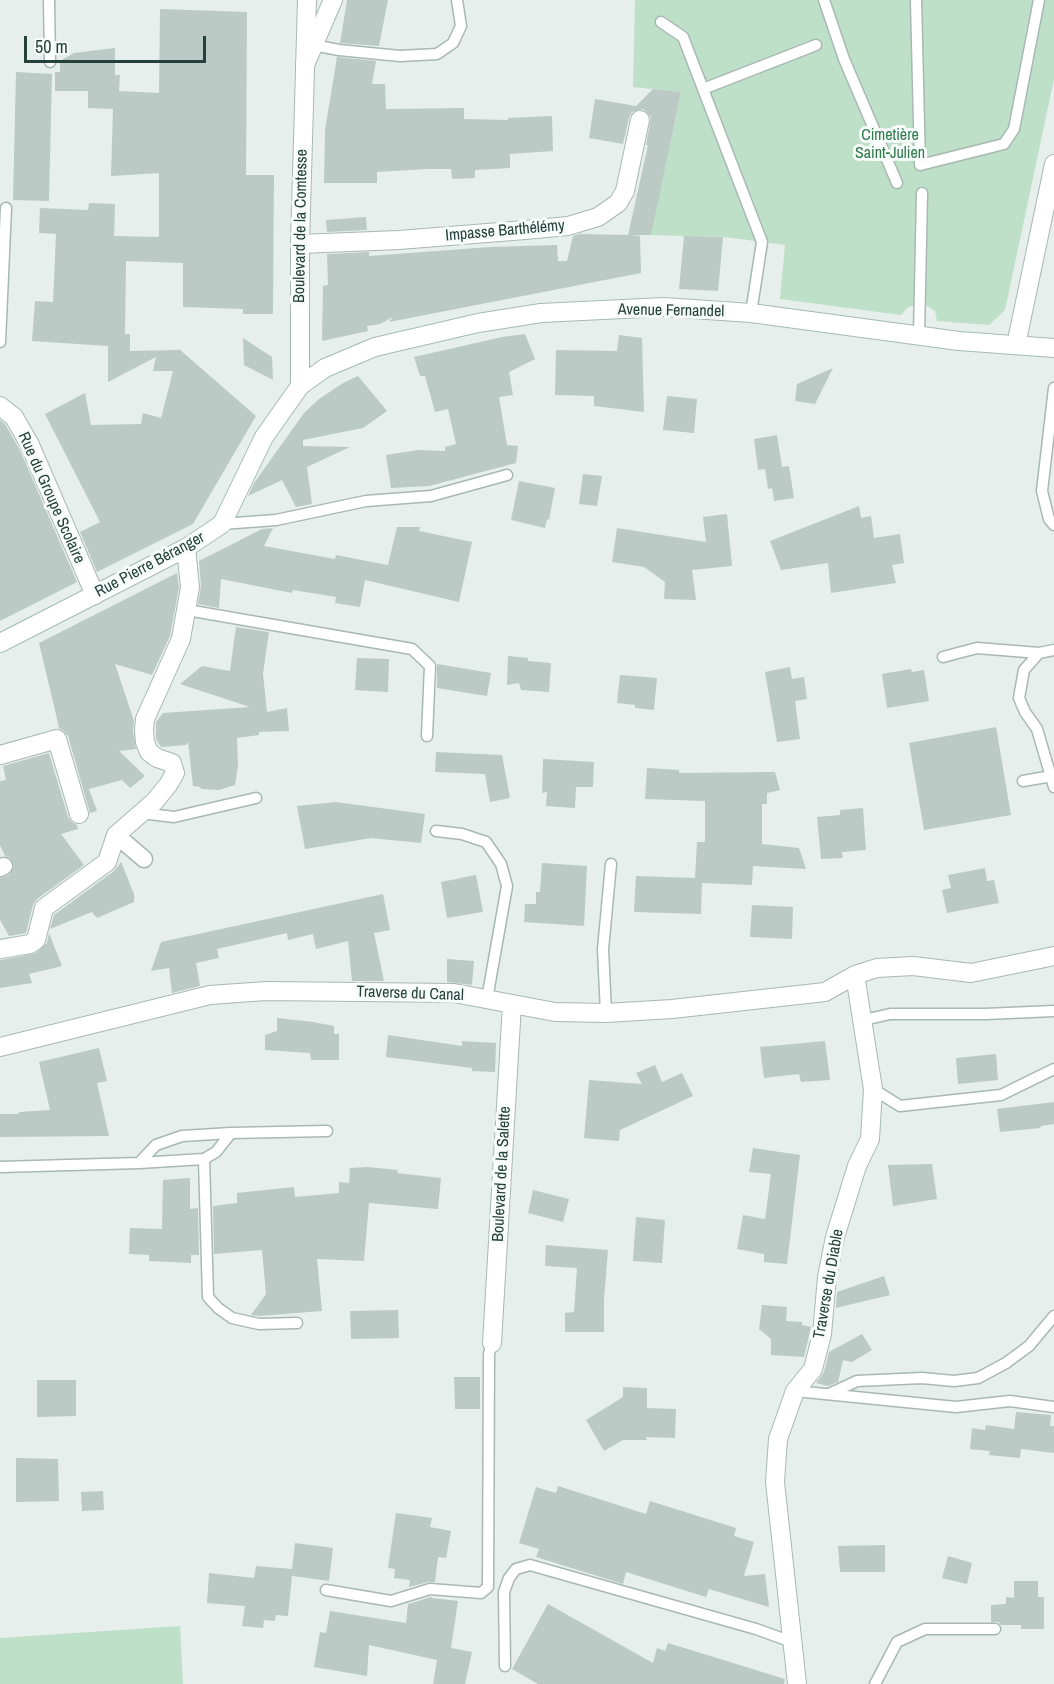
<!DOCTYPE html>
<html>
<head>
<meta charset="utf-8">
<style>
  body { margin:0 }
  #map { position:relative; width:1054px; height:1684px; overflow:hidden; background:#e6efeb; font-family:"Archivo Narrow",sans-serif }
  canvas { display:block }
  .scale { position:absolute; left:24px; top:36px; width:182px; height:27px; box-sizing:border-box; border:3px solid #24423a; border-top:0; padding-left:8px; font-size:18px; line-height:21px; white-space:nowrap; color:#24423a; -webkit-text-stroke:4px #f7fbf9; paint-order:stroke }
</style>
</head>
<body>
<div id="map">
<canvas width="1054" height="1684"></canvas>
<div class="scale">50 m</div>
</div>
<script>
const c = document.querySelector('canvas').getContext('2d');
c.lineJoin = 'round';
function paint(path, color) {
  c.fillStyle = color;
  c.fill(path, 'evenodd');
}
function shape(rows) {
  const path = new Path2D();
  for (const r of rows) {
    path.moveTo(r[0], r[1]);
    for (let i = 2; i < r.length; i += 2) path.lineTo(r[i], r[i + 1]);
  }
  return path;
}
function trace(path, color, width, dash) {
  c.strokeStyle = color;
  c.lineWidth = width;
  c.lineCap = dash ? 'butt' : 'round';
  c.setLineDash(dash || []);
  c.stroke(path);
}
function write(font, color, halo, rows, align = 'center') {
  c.font = font + ' "Archivo Narrow",sans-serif';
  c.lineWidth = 6;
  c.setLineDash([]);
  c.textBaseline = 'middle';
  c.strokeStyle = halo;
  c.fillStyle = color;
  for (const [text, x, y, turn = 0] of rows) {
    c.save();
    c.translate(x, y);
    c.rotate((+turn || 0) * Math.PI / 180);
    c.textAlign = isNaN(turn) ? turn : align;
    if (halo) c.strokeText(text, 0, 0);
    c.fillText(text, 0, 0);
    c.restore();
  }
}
paint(shape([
  [635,0,1054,0,1054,79,1005,310,989,325,937,321,935,311,924,304,908,307,901,315,780,299,785,245,724,237,650,235,681,92,633,87],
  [180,1626,183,1684,0,1684,0,1638]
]), '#bfe0c8');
paint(shape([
  [347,0,388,0,379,46,340,43],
  [160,9,247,12,246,175,274,175,273,314,243,314,243,309,183,307,183,263,126,261,125,334,130,334,130,351,178,350,179,349,256,416,193,524,97,572,80,532,100,522,45,414,85,393,91,425,141,424,143,413,161,418,173,371,153,371,156,357,108,382,108,346,32,341,35,301,53,302,56,234,39,233,40,208,88,210,89,203,115,204,114,236,159,237,159,173,111,176,113,109,88,108,88,91,55,91,55,72,60,72,60,61,74,53,115,48,115,75,120,75,119,91,159,93],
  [337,57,376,61,372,84,385,84,386,109,464,108,464,119,508,120,508,118,552,116,553,151,510,154,510,168,475,170,475,178,452,179,451,169,427,169,377,172,377,183,324,183,325,130],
  [16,72,52,74,49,201,13,200],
  [653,89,681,92,651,235,631,235,640,236,641,273,389,322,393,317,380,324,367,326,368,331,322,341,323,286,328,285,327,254,369,252,369,256,490,247,557,245,558,261,567,261,573,236,580,234,628,235,648,145,646,145,651,117,643,109,632,112,629,118,623,144,589,138,595,99,636,106],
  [366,217,367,230,327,232,326,220],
  [684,236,723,237,718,291,679,289],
  [525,334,535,359,509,372,513,395,499,397,507,445,518,446,516,463,429,486,391,488,386,455,418,450,445,451,445,447,456,444,448,409,435,412,425,376,420,376,414,357,502,337],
  [619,335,642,338,644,412,594,406,594,396,555,395,556,350,617,351],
  [243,338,272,357,273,380,244,365],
  [833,368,815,404,795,401,797,384],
  [358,376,387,411,363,428,303,440,303,446,350,447,307,467,312,504,296,507,282,480,248,496,254,483,304,413,319,399,343,383],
  [667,396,697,399,694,433,663,430],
  [0,420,5,424,20,450,77,582,0,621],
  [777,435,782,467,789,466,794,498,774,501,772,488,768,489,765,469,758,470,754,439],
  [583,474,602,476,597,506,579,504],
  [519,481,555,488,549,520,547,519,545,528,511,520],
  [859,506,861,518,871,516,874,538,900,534,904,563,892,565,896,583,831,593,828,563,781,570,770,541],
  [727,514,732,566,692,570,696,600,664,599,665,582,644,567,612,562,617,528,706,542,703,517],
  [397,527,420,527,419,531,472,542,459,602,365,580,360,607,335,603,336,597,293,590,292,593,221,579,219,608,198,604,201,586,199,561,262,529,273,528,264,546,335,559,336,555,388,565],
  [177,573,179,587,170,636,152,675,115,664,134,721,133,731,136,749,119,751,145,776,130,788,122,780,89,789,97,811,90,813,68,736,64,731,59,728,58,723,39,643],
  [236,627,269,632,263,674,267,712,287,708,289,731,259,732,259,735,237,738,238,766,235,785,219,790,201,789,200,787,193,786,188,742,186,745,161,747,156,739,156,722,163,713,250,707,180,684,202,666,230,671],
  [508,656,528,658,528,661,551,663,549,692,521,690,519,683,507,685],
  [357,658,389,659,388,692,355,690],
  [437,664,491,673,487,696,437,688],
  [790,667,792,679,804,677,807,699,795,701,800,739,777,742,765,672],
  [911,669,912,672,924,670,929,701,887,708,882,674],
  [620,675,657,678,654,710,635,708,635,705,617,703],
  [996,727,1011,815,924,830,909,743],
  [436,752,502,755,510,798,490,802,485,774,435,772],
  [49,753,68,817,72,822,77,825,78,829,61,834,84,865,37,899,33,905,26,933,9,936,0,920,0,878,9,875,14,866,10,858,5,856,0,845,0,781,6,780,3,766],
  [543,759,594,762,593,787,576,787,575,808,546,806,547,792,542,793],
  [647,768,679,770,679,773,775,772,780,790,767,793,767,804,762,804,762,844,799,848,806,869,753,866,752,885,702,883,701,914,634,912,636,876,695,878,697,842,705,842,705,801,645,799],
  [336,802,425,814,421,843,371,838,305,849,297,806],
  [863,808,866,850,842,852,843,858,821,859,817,817,840,815,840,810],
  [121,862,134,894,134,902,97,918,92,912,50,929,54,915,114,871],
  [542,863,587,866,584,926,524,922,525,904,536,904,536,892,540,892],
  [985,868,987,881,994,880,999,903,947,913,942,890,951,888,948,875],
  [476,875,483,912,447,918,441,882],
  [383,894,390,930,374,933,384,981,352,981,348,941,316,949,313,934,288,940,287,933,217,949,219,958,196,963,200,986,172,993,169,968,151,971,161,942],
  [752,905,793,907,792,939,750,937],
  [49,933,62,966,29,974,32,983,0,988,0,960,36,953,47,943],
  [447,959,474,961,472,985,447,982],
  [277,1018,313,1022,334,1026,334,1034,339,1034,339,1060,311,1060,310,1053,265,1050,265,1035,277,1031],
  [388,1035,462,1046,462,1041,496,1043,495,1072,472,1071,472,1068,386,1057],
  [825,1041,830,1080,801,1082,799,1074,764,1078,760,1047],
  [99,1048,107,1081,97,1083,109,1136,0,1137,0,1114,19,1114,19,1112,50,1110,39,1062],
  [996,1054,998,1080,958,1084,956,1058],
  [655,1065,662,1082,682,1073,693,1096,620,1130,619,1141,584,1138,589,1080,642,1084,636,1073],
  [1054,1102,1054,1124,1041,1126,1040,1128,1000,1132,997,1109],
  [753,1148,800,1155,787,1264,764,1262,764,1254,737,1249,743,1215,765,1219,771,1174,749,1172],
  [932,1164,937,1199,893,1206,888,1165],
  [367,1167,398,1170,397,1173,441,1178,438,1209,369,1203,364,1261,317,1259,322,1311,259,1316,251,1315,266,1294,262,1250,214,1254,213,1206,237,1203,237,1193,294,1187,295,1197,339,1193,339,1182,349,1183,350,1168],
  [190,1178,190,1209,198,1208,199,1255,191,1255,191,1263,149,1261,149,1255,129,1254,130,1228,162,1229,163,1180],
  [533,1190,569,1199,563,1222,528,1213],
  [636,1217,665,1220,662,1263,633,1261],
  [546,1245,608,1250,604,1299,604,1332,565,1332,565,1313,574,1312,577,1268,545,1266],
  [884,1276,890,1295,836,1308,837,1292],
  [762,1305,787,1307,786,1321,802,1322,802,1325,811,1327,804,1357,771,1355,771,1339,759,1329],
  [398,1310,399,1338,351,1339,350,1311],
  [862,1334,872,1350,852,1362,843,1360,838,1382,828,1386,816,1383,824,1372,829,1352],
  [454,1377,480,1377,480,1409,455,1409],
  [37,1380,76,1380,76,1416,37,1417],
  [623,1387,647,1388,647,1408,676,1409,675,1438,646,1437,647,1440,623,1440,604,1451,586,1420,623,1397],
  [1016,1412,1051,1415,1050,1426,1054,1426,1054,1453,1021,1449,1020,1458,989,1455,990,1451,970,1449,972,1428,985,1430,986,1425,1014,1429],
  [16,1458,58,1459,59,1501,16,1502],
  [558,1486,646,1514,650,1501,736,1528,734,1536,754,1542,744,1576,765,1574,769,1607,709,1589,706,1597,626,1572,623,1584,536,1557,539,1549,519,1543,536,1487,556,1493],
  [103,1491,104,1510,82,1511,81,1492],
  [396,1513,432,1518,430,1527,451,1531,446,1558,438,1557,435,1582,428,1582,409,1587,410,1580,394,1578,395,1569,388,1568],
  [295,1543,333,1548,329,1581,292,1576,288,1616,276,1615,275,1621,264,1620,263,1628,242,1626,245,1606,207,1603,209,1573,254,1578,256,1566,292,1569],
  [885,1545,885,1572,840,1572,838,1546],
  [948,1556,972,1563,967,1584,942,1578],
  [1014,1581,1038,1581,1038,1597,1044,1597,1044,1629,1021,1629,1021,1625,1001,1625,998,1622,991,1622,991,1605,1006,1604,1006,1597,1014,1598],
  [431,1597,432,1598,458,1601,451,1648,472,1652,465,1684,433,1684,437,1660,369,1645,367,1676,314,1667,320,1632,326,1633,330,1611,406,1623,408,1604],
  [548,1604,653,1663,657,1648,665,1651,668,1643,785,1679,784,1684,538,1684,512,1669]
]), '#bbcac4');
const service = shape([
  [49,0,50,62],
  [824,0,844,59,897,183],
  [916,0,920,165,1004,144,1014,129,1039,0],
  [661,22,683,37,762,242,751,313],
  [313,45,339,50,400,56,437,54,453,43,461,26,457,0],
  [703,89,816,45],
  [919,335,922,193],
  [0,342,6,208],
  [1054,388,1042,491,1049,519,1054,525],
  [222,524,276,520,366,501,431,496,507,475],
  [187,610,412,649,430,666,427,736],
  [1054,650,1039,653,1024,670,1019,698,1025,712,1037,729,1054,787],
  [943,657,977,648,1039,653],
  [1023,781,1052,776],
  [141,813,174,817,256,798],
  [436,831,462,834,486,842,501,864,507,886,487,999],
  [606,1013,603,949,611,864],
  [864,1020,890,1014,985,1014,1054,1011],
  [873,1089,900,1106,1001,1095,1054,1069],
  [204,1159,208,1297,218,1308,232,1318,259,1324,297,1323],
  [139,1163,156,1145,182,1136,231,1133],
  [0,1167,139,1163,204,1159,216,1152,231,1133,327,1131],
  [795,1391,956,1407,1010,1401,1054,1407],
  [829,1394,857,1381,922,1378,954,1381,978,1378,1006,1363,1029,1346,1054,1316],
  [326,1590,391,1601,430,1589,481,1593,488,1587,489,1354,492,1343],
  [505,1666,504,1592,509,1578,516,1569,530,1565,756,1629,792,1642],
  [875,1684,897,1642,925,1629,995,1629]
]);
const pedestrian = shape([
  [116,835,144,859],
  [0,868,4,866]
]);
const minor = shape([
  [305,65,333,0],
  [300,244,399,240,525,230,568,226,598,217,618,203,625,191,640,120],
  [1016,345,1054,164],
  [0,406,14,417,30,445,95,595],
  [0,755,57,739,79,814],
  [0,949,30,944,36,940,44,908,107,862,116,835,154,802,168,785,175,773,172,763,157,758,149,752,145,742,144,730,145,719,181,639,190,587,186,548],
  [0,1047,210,995,266,991,454,993,555,1012,606,1013,672,1009,825,992,855,975],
  [492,1343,512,1004],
  [797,1684,775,1482,778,1439,795,1391,813,1369,822,1334,827,1277,835,1237,857,1166,870,1139,873,1089,855,975,877,968,913,966,971,973,1054,956]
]);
const tertiary = shape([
  [300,386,300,244,307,0]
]);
const secondary = shape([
  [0,643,186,548,222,524,264,437,300,386,325,368,375,347,478,323,541,313,664,307,751,313,959,341,1054,348]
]);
trace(service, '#a8b8b2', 13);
trace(pedestrian, '#a8b8b2', 19);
trace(minor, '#a8b8b2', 20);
trace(tertiary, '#a8b8b2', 20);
trace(secondary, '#a4bbb3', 20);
trace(service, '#fff', 10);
trace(pedestrian, '#fff', 16);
trace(minor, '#fff', 18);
trace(tertiary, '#fff', 18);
trace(secondary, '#fff', 18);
write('16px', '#2d7a4b', '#f7fbf9', [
  ["Cimetière",890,136],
  ["Saint-Julien",890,154]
]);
write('16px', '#24423a', '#f7fbf9', [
  ["Boulevard de la Comtesse",301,226,-89],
  ["Impasse Barthélémy",505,231,-5],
  ["Avenue Fernandel",671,311,1],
  ["Rue du Groupe Scolaire",51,498,66],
  ["Rue Pierre Béranger",150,565,-28],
  ["Traverse du Canal",410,994,2],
  ["Boulevard de la Salette",502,1174,-87],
  ["Traverse du Diable",829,1284,-80]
]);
</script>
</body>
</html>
